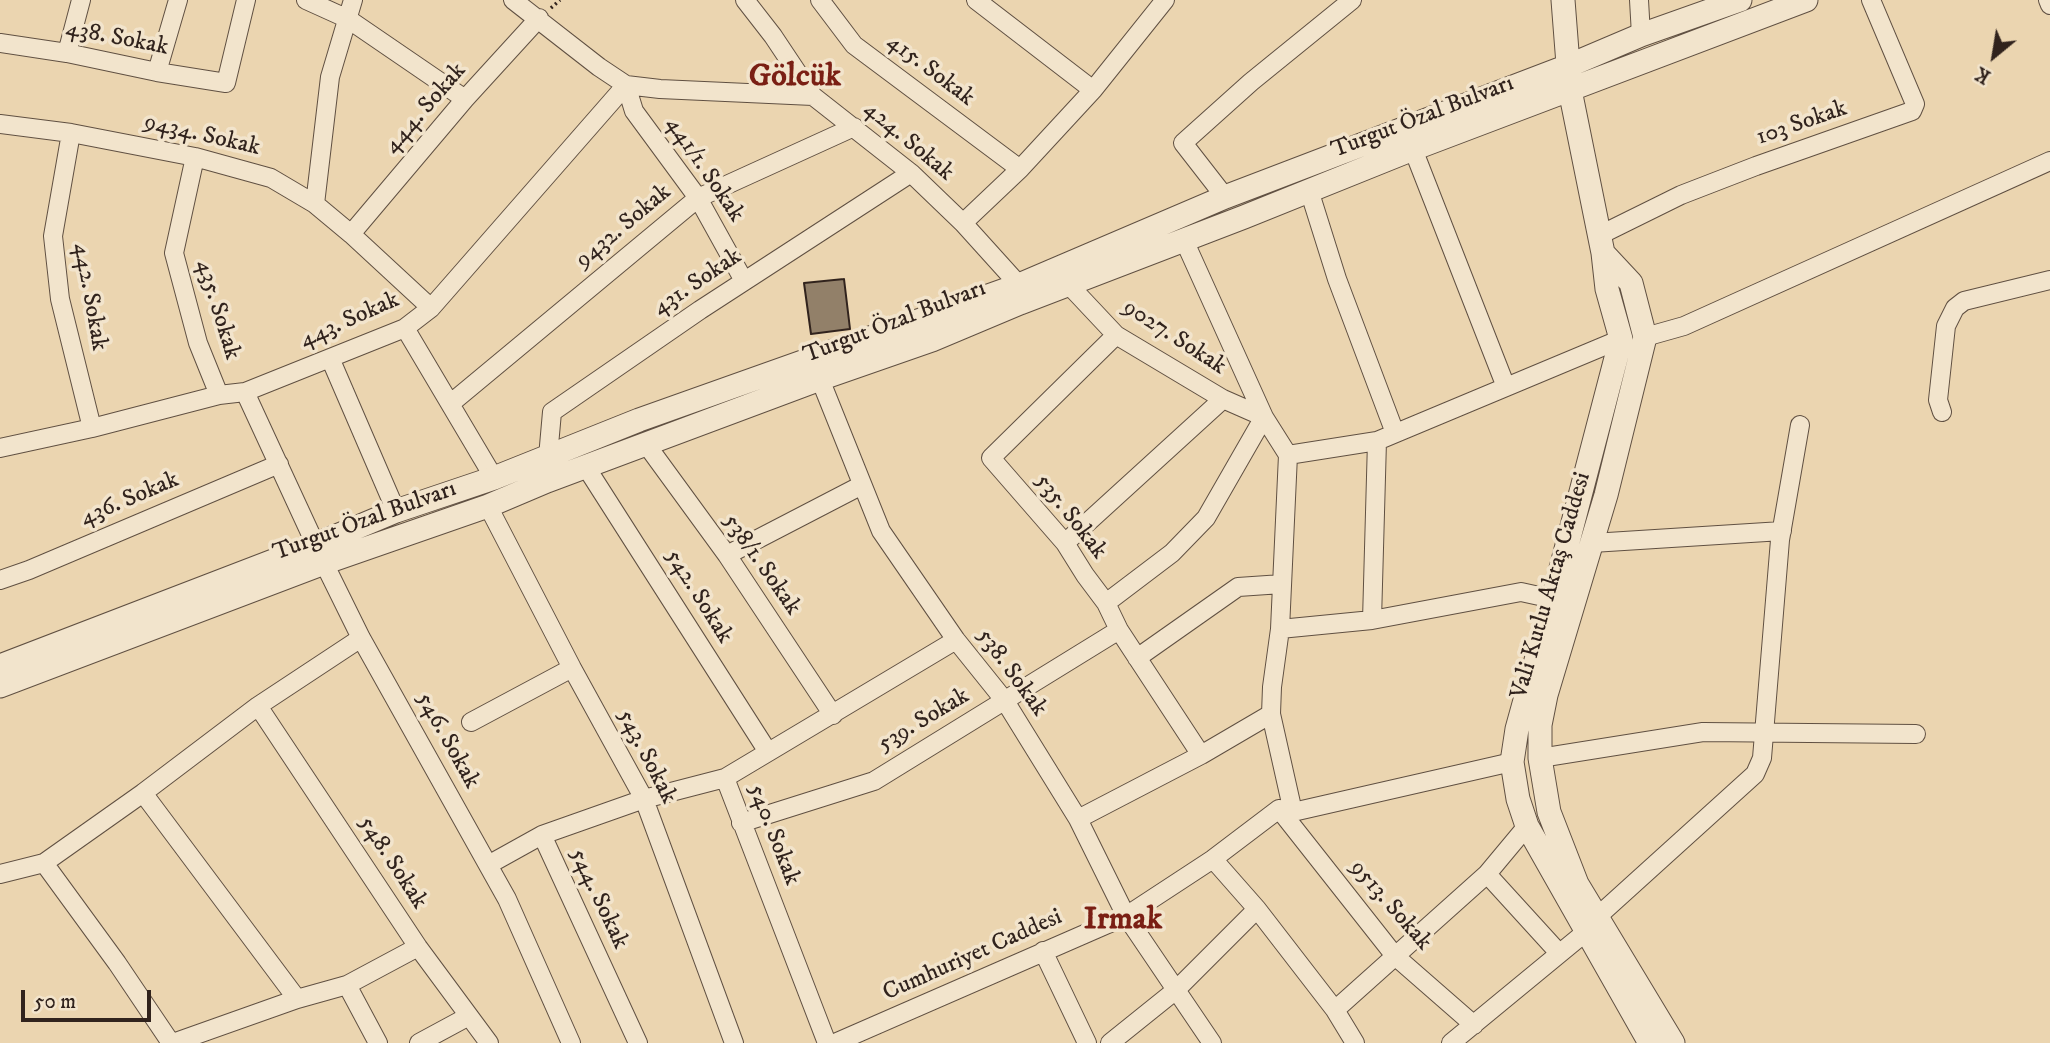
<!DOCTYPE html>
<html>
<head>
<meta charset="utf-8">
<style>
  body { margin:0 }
  #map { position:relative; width:2050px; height:1043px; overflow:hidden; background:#ebd5b0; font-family:"IM FELL DW Pica",serif }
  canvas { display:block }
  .north { position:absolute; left:1959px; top:21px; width:70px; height:70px; -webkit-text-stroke:5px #f2e4cc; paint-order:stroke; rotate:210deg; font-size:19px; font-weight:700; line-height:28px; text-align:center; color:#31231d }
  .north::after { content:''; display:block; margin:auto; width:24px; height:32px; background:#31231d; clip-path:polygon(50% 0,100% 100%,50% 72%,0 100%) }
  .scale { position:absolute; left:21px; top:990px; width:130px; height:32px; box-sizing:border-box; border:4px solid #31231d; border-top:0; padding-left:9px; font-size:21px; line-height:24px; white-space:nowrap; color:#31231d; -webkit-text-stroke:5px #f2e4cc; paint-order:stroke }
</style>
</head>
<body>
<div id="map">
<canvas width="2050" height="1043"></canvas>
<div class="north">K</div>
<div class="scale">50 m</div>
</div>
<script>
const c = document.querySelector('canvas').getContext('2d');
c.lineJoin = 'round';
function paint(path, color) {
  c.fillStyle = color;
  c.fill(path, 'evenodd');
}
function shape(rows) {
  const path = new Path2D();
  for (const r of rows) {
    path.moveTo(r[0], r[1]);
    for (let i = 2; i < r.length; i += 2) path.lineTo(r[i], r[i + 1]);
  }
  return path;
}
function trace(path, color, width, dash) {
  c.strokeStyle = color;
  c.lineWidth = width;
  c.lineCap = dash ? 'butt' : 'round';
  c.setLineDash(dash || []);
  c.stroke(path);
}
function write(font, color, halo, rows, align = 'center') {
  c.font = font + ' "IM FELL DW Pica",serif';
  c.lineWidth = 7;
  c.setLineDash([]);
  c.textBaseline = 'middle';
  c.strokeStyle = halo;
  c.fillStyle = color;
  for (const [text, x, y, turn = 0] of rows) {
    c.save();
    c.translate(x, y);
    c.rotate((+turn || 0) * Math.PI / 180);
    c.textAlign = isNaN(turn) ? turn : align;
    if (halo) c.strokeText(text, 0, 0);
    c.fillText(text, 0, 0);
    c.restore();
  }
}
const building = shape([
  [844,279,850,329,811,334,804,283,844,279]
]);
paint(building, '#928069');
trace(building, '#31231d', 2);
const minor = shape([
  [306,0,348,19,465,99],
  [513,0,599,67,626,85,660,89,813,96],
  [745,0,773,36,813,96,911,173,963,223,1019,285],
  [820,0,854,45,1020,169],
  [976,0,1093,90],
  [1639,0,1641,35],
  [2048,0,2050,5],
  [0,43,67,53,157,72,226,83,246,0],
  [67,53,81,0],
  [157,72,178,0],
  [626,85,634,111,698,198,744,281],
  [0,124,71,133,195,157,271,178,315,204,351,234,431,308],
  [71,133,53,236,60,299,92,428],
  [1413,149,1506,387],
  [195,157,174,253,198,343,219,395],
  [1309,190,1337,279,1395,433],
  [1225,197,1183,143,1251,82,1352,0],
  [315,204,330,77,353,0],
  [963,223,1020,169,1093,90,1165,0],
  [351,234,465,99,539,18],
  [1600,235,1681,195,1756,166,1912,111,1915,104,1871,0],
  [1184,240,1264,417,1288,455,1377,441,1621,339],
  [1069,285,1116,335,1223,399,1264,417,1206,518,1172,553,1106,603],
  [405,328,494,478],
  [1116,335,991,458,1065,543,1085,575,1106,603,1119,630,1201,755],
  [1645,337,1684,326,2050,161],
  [330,358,396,511],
  [820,379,881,531,956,640,1005,701,1078,819,1126,916,1212,1043],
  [245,392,324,563,361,638,507,899,571,1043],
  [450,404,698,198,854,127],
  [1942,412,1938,400,1946,326,1955,308,1964,301,2050,280],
  [646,444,727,555,833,715],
  [0,448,92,428,219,395,245,392,405,328,431,308,626,85],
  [1288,455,1280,629,1272,687,1271,714,1293,812],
  [548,457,552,412,700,310,911,173],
  [586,467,768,752],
  [488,506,572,668,644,799,734,1043],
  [1065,543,1223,399],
  [1592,543,1782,531],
  [727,555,862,485],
  [0,580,29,570,279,464],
  [1372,620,1377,441],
  [1280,629,1372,620,1521,592,1553,599],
  [1137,658,1238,587,1282,584],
  [258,706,418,947,489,1043],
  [471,722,572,668],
  [1540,758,1703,732,1916,734],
  [725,778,827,1043],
  [143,793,297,999],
  [1279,809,1395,956,1474,1025],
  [1078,819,1201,755,1271,714],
  [741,823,874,781,1119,630],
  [1213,859,1257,909,1335,1010,1355,1043],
  [44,863,143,793,258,706,361,638],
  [488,865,542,835],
  [0,874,44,863,117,963,171,1043],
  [1487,874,1559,953],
  [1597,917,1755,774,1762,758,1780,540,1800,425],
  [1043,951,1087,1043],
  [347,985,378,1043],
  [1335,1010,1487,874,1527,826],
  [173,1043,297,999,347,985,418,947],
  [419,1043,469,1016],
  [638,1043,542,835,644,799,725,778,956,640],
  [835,1043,1126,916,1213,859,1279,809,1293,812,1512,762],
  [1110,1043,1176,990,1257,909],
  [1451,1043,1587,931]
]);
const tertiary = shape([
  [1563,0,1570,90,1603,253,1607,289,1621,339,1553,599,1517,729,1512,762,1518,799,1527,826,1650,1043],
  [1603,253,1631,283,1645,337,1606,495,1546,695,1540,725,1540,758,1549,812,1577,884,1673,1043],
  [0,666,315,545,396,511,494,478,639,420,1019,285,1225,197,1568,66,1641,35,1740,0],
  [0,686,324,563,488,506,547,481,820,379,932,340,1020,303,1244,217,1413,149,1806,0]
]);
trace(minor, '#605042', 20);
trace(tertiary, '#605042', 25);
trace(shape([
  [551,8,560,0]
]), '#31231d', 3.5, [2, 3.5]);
trace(minor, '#f2e4cc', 18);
trace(tertiary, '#f2e4cc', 23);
write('24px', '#31231d', '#f2e4cc', [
  ["438. Sokak",117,39,11],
  ["415. Sokak",930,71,37],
  ["444. Sokak",426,109,-49],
  ["Turgut Özal Bulvarı",1423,118,-21],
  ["103 Sokak",1802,124,-19],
  ["9434. Sokak",202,136,13],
  ["424. Sokak",908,142,40],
  ["441/1. Sokak",704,170,56],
  ["9432. Sokak",624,227,-40],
  ["431. Sokak",698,283,-34],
  ["442. Sokak",89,297,80],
  ["435. Sokak",217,310,73],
  ["443. Sokak",350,321,-24],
  ["Turgut Özal Bulvarı",895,323,-21],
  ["9027. Sokak",1174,338,33],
  ["436. Sokak",130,500,-23],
  ["535. Sokak",1070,517,52],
  ["Turgut Özal Bulvarı",365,522,-20],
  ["538/1. Sokak",761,565,55],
  ["Vali Kutlu Aktaş Caddesi",1552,586,-74],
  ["542. Sokak",698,597,58],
  ["538. Sokak",1011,673,54],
  ["539. Sokak",924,721,-31],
  ["546. Sokak",447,741,61],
  ["543. Sokak",646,757,63],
  ["540. Sokak",773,835,69],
  ["548. Sokak",392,863,57],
  ["544. Sokak",598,899,65],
  ["9513. Sokak",1390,906,49],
  ["Cumhuriyet Caddesi",973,956,-24]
]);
write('bold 32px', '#7a1f14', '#f2e4cc', [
  ["Gölcük",795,78],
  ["Irmak",1123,921]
]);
</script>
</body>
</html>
